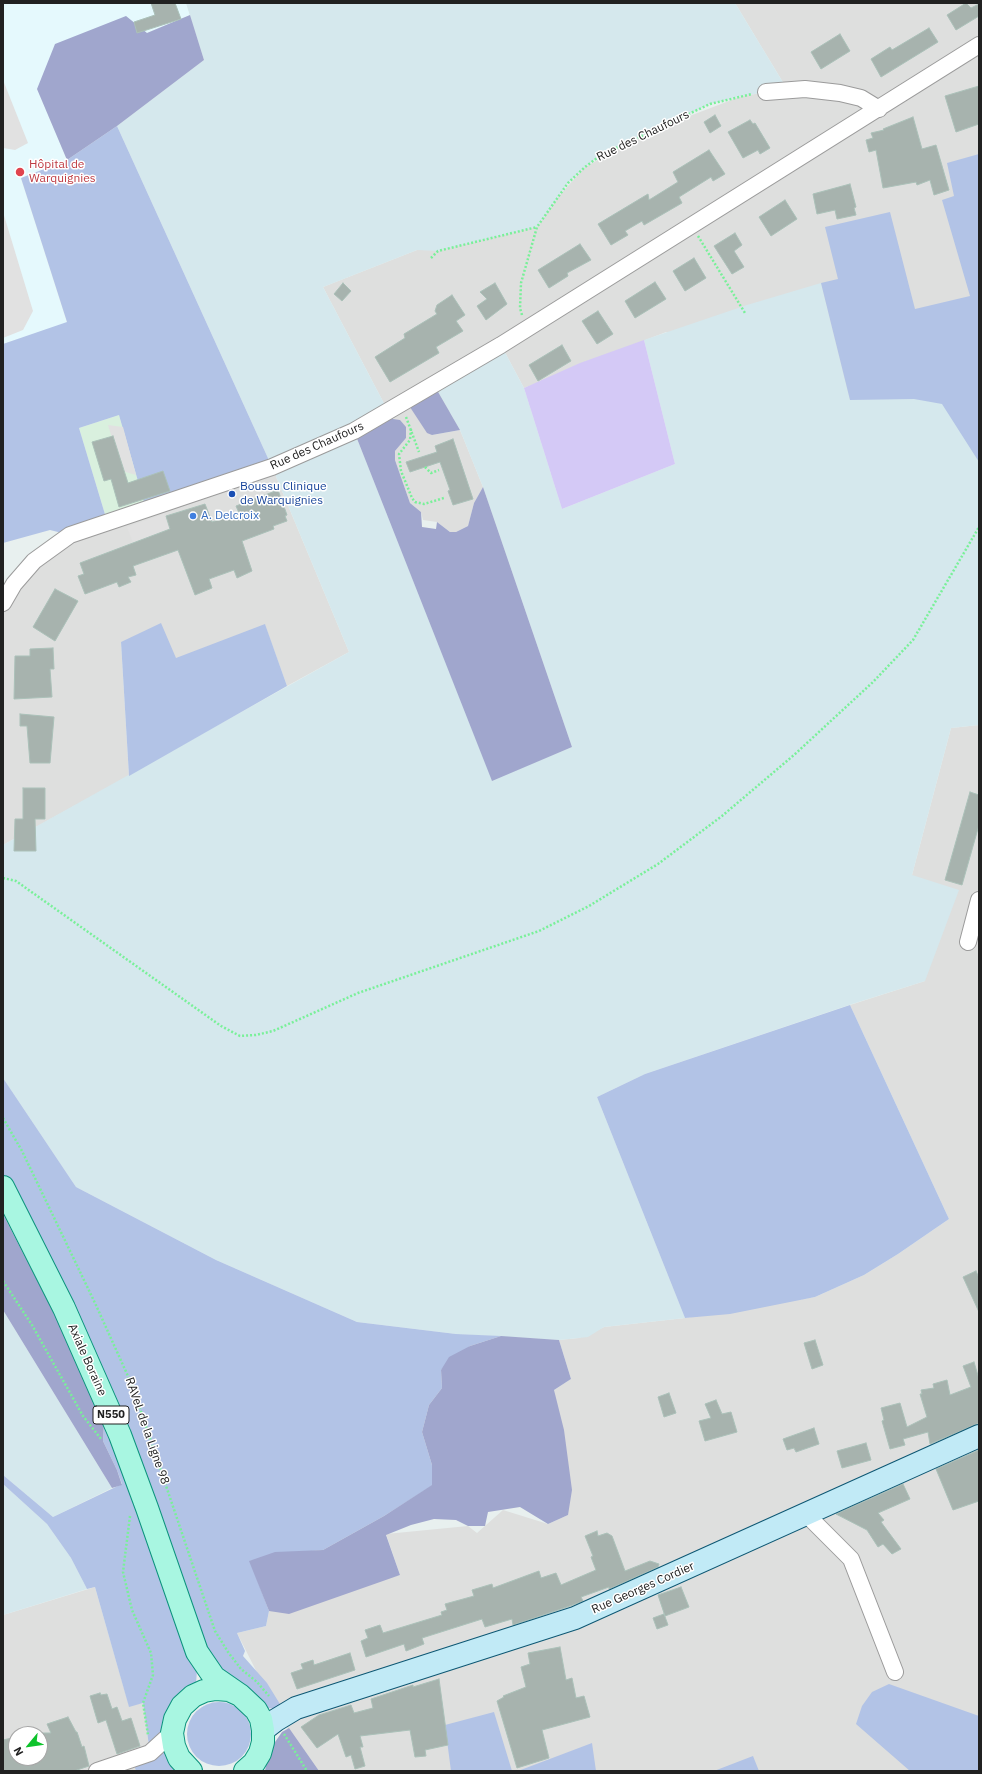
<!DOCTYPE html>
<html>
<head>
<meta charset="utf-8">
<style>
  body { margin:0 }
  #map { position:relative; width:982px; height:1774px; overflow:hidden; background:#e8f0ef; font-family:"IBM Plex Sans",sans-serif }
  canvas { display:block }
  .frame { position:absolute; inset:0; border:4px solid #212121; pointer-events:none }
  .north { position:absolute; left:8px; top:1726px; width:40px; height:40px; box-sizing:border-box; background:#fff; border:1px solid #a6a6a6; border-radius:50%; rotate:241deg; font-size:11px; font-weight:700; line-height:16px; text-align:center; color:#212121 }
  .north::after { content:''; display:block; margin:auto; width:14px; height:18px; background:#0ec32c; clip-path:polygon(50% 0,100% 100%,50% 72%,0 100%) }
</style>
</head>
<body>
<div id="map">
<canvas width="982" height="1774"></canvas>
<div class="frame"></div>
<div class="north">N</div>
</div>
<script>
const c = document.querySelector('canvas').getContext('2d');
c.lineJoin = 'round';
function paint(path, color) {
  c.fillStyle = color;
  c.fill(path, 'evenodd');
}
function shape(rows) {
  const path = new Path2D();
  for (const r of rows) {
    if (r.length === 3) {
      path.moveTo(r[0] + r[2], r[1]);
      path.arc(r[0], r[1], r[2], 0, 2 * Math.PI);
      continue;
    }
    path.moveTo(r[0], r[1]);
    for (let i = 2; i < r.length; i += 2) path.lineTo(r[i], r[i + 1]);
  }
  return path;
}
function trace(path, color, width, dash) {
  c.strokeStyle = color;
  c.lineWidth = width;
  c.lineCap = dash ? 'butt' : 'round';
  c.setLineDash(dash || []);
  c.stroke(path);
}
function write(font, color, halo, rows, align = 'center') {
  c.font = font + ' "IBM Plex Sans",sans-serif';
  c.lineWidth = 3;
  c.setLineDash([]);
  c.textBaseline = 'middle';
  c.strokeStyle = halo;
  c.fillStyle = color;
  for (const [text, x, y, turn = 0] of rows) {
    c.save();
    c.translate(x, y);
    c.rotate((+turn || 0) * Math.PI / 180);
    c.textAlign = isNaN(turn) ? turn : align;
    if (halo) c.strokeText(text, 0, 0);
    c.fillText(text, 0, 0);
    c.restore();
  }
}
paint(shape([
  [735,3,979,3,979,460,666,332,524,388,501,345,432,435,460,430,483,487,474,503,468,526,456,532,450,532,437,522,423,520,421,512,410,503,395,460,395,451,406,438,388,411,323,287,417,250,537,227,559,196,585,167,653,130,742,96,787,89],
  [272,467,349,652,287,686,265,625,176,659,121,642,129,776,3,845,3,603,49,549],
  [979,725,979,1771,313,1771,275,1708,237,1633,266,1626,269,1611,400,1575,386,1534,468,1526,477,1533,503,1510,548,1524,568,1515,554,1390,571,1379,559,1340,579,1338,604,1327,685,1318,815,1297,864,1275,898,1254,949,1219,850,1005,925,981,912,875,951,728],
  [95,1587,129,1706,143,1703,150,1753,132,1759,136,1771,3,1771,3,1615],
  [16,1734,40,1734,40,1758,16,1758]
]), '#dedfde');
paint(shape([
  [119,415,146,509,107,521,79,428]
]), '#d9f0de');
paint(shape([
  [3,3,186,3,190,15,147,33,37,89,67,160,21,179,67,323,3,344]
]), '#e5f9fd');
paint(shape([
  [186,3,735,3,787,89,742,96,710,104,601,155,585,167,568,183,537,227,438,251,417,250,323,287,388,411,354,431,492,780,572,747,483,487,460,430,434,385,501,345,524,388,562,509,675,464,644,340,747,305,821,283,850,400,934,367,979,460,979,725,951,728,912,875,959,890,925,981,849,1005,645,1074,597,1097,685,1318,604,1327,588,1337,559,1340,456,1334,357,1322,216,1260,76,1187,3,1078,3,845,349,652,272,467,117,126,204,60],
  [3,1310,112,1488,53,1517,3,1475],
  [3,1484,47,1524,71,1558,87,1589,3,1615]
]), '#d5e8ed');
paint(shape([
  [117,126,272,467,146,509,119,415,79,428,107,521,70,535,50,530,3,543,3,344,67,322,21,178,67,160],
  [979,154,979,462,942,404,914,399,850,400,821,283,838,279,825,227,890,212,915,309,970,296,942,200,954,196,947,163],
  [161,623,176,658,265,624,287,686,129,776,121,642],
  [850,1005,949,1219,898,1254,864,1275,815,1297,730,1314,685,1318,597,1097,645,1074],
  [3,1078,76,1187,216,1260,357,1322,456,1334,501,1336,470,1346,441,1370,442,1388,429,1405,422,1432,432,1465,433,1485,384,1516,323,1550,300,1552,250,1561,269,1611,266,1626,237,1633,245,1651,243,1656,267,1683,283,1709,265,1708,197,1670,196,1684,175,1719,191,1771,136,1771,132,1759,150,1753,143,1703,129,1707,95,1587,87,1589,71,1558,47,1524,3,1484,3,1475,53,1517,122,1484,117,1470,103,1441,104,1423,56,1317,3,1214],
  [889,1684,979,1716,979,1771,910,1771,856,1724,862,1706,872,1692],
  [219,1734,32],
  [494,1712,512,1771,451,1771,445,1725],
  [592,1743,596,1771,518,1771],
  [753,1756,759,1771,714,1771]
]), '#b2c3e6');
paint(shape([
  [190,15,204,60,117,126,67,160,37,89,55,44,126,16,147,33],
  [434,385,460,430,432,435,427,433,406,401],
  [388,411,393,419,400,420,406,427,406,438,395,451,395,460,410,503,421,512,422,527,436,529,437,522,450,532,456,532,468,526,474,503,483,487,572,747,492,781,354,431],
  [3,1214,56,1317,104,1423,103,1441,117,1470,122,1485,112,1488,3,1310],
  [501,1336,559,1340,571,1379,554,1390,564,1430,572,1490,568,1515,548,1524,520,1507,488,1512,485,1526,468,1526,456,1520,434,1519,411,1525,386,1535,400,1575,289,1614,269,1611,249,1561,275,1552,323,1550,384,1516,432,1485,432,1465,422,1432,429,1405,442,1388,441,1370,449,1357,470,1346],
  [289,1728,319,1771,265,1771,267,1759,273,1745,282,1732]
]), '#a0a6cd');
paint(shape([
  [644,340,675,464,562,509,524,388,580,363]
]), '#d4c9f6');
paint(shape([
  [3,80,28,143,15,150,3,148],
  [3,212,33,311,23,330,3,338],
  [108,425,123,427,136,475,122,471],
  [164,514,177,548,140,562,127,527]
]), '#e1e1e1');
const building = shape([
  [151,3,175,3,181,19,137,33,134,22,155,15,151,3],
  [966,3,971,8,979,4,979,16,956,30,947,15,966,3],
  [929,28,938,42,881,77,871,59,890,47,892,50,929,28],
  [840,34,850,51,821,69,811,52,840,34],
  [979,86,979,124,956,132,945,96,979,86],
  [715,115,721,126,710,133,704,122,715,115],
  [913,117,922,149,936,145,949,190,934,195,930,180,917,185,916,182,883,188,876,150,869,152,866,140,873,138,871,133,884,130,883,129,913,117],
  [750,120,753,124,755,123,770,148,760,154,758,150,743,158,728,132,750,120],
  [709,150,725,174,713,181,711,177,679,197,682,203,644,225,642,221,625,231,628,235,611,245,598,224,648,194,649,200,678,182,673,172,709,150],
  [850,184,856,207,854,208,856,215,837,219,835,210,817,214,813,194,850,184],
  [785,200,797,219,771,236,759,217,785,200],
  [735,233,742,245,734,251,744,267,732,274,714,246,735,233],
  [580,244,591,260,567,273,568,276,549,288,538,270,580,244],
  [694,258,706,278,685,291,673,271,694,258],
  [655,282,666,299,635,318,625,301,655,282],
  [343,283,351,291,342,301,334,294,343,283],
  [495,283,507,304,486,320,477,306,487,299,480,292,495,283],
  [452,295,465,315,456,321,463,331,436,347,439,353,390,382,375,357,405,338,404,334,437,314,435,311,437,305,452,295],
  [598,311,613,334,597,344,582,321,598,311],
  [562,345,571,361,538,381,529,365,562,345],
  [113,436,128,483,163,471,170,491,119,507,111,479,104,481,92,442,113,436],
  [453,439,473,499,453,505,448,491,450,490,440,462,410,472,406,462,437,452,435,446,453,439],
  [278,490,287,515,285,516,287,521,273,526,274,529,242,541,252,571,237,578,234,570,209,579,212,588,195,595,178,550,133,566,136,575,128,577,131,582,119,587,117,582,85,594,78,576,84,574,80,563,170,529,166,516,205,504,212,522,239,513,236,506,278,490],
  [55,589,78,601,55,641,33,627,55,589],
  [53,648,54,669,50,669,52,697,14,699,15,656,30,656,30,649,53,648],
  [20,714,54,717,50,763,30,763,27,726,20,726,20,714],
  [23,788,45,788,45,819,35,819,36,851,14,851,15,819,23,819,23,788],
  [970,792,979,795,979,825,962,885,945,880,970,792],
  [976,1271,979,1278,979,1312,963,1277,976,1271],
  [815,1340,823,1365,812,1369,804,1343,815,1340],
  [974,1362,979,1379,979,1423,930,1444,928,1432,903,1439,905,1445,890,1449,882,1421,884,1420,881,1408,900,1403,907,1427,927,1417,920,1394,922,1394,921,1390,934,1388,933,1384,947,1380,950,1395,971,1387,963,1366,974,1362],
  [669,1393,676,1413,664,1417,658,1397,669,1393],
  [716,1400,722,1414,731,1412,737,1432,705,1441,699,1421,711,1418,705,1404,716,1400],
  [814,1428,819,1444,796,1452,794,1448,787,1450,783,1439,814,1428],
  [866,1443,871,1460,842,1468,837,1451,866,1443],
  [979,1450,979,1501,953,1510,936,1469,979,1450],
  [903,1484,910,1499,878,1513,884,1520,881,1522,901,1549,892,1554,883,1544,878,1547,867,1530,836,1514,903,1484],
  [597,1531,598,1536,607,1533,612,1536,625,1571,650,1561,659,1564,658,1567,609,1589,609,1587,581,1597,583,1601,570,1606,513,1625,512,1619,485,1627,482,1619,422,1638,424,1644,406,1651,404,1644,366,1657,361,1641,368,1638,365,1630,380,1625,383,1633,442,1615,441,1612,447,1610,445,1604,474,1596,472,1590,492,1584,493,1588,539,1571,541,1578,556,1573,561,1585,596,1570,591,1557,593,1556,585,1536,597,1531],
  [681,1587,689,1607,665,1616,658,1595,681,1587],
  [664,1614,668,1625,657,1629,653,1618,664,1614],
  [560,1647,566,1680,572,1678,576,1698,584,1696,590,1717,542,1730,549,1758,517,1768,497,1701,504,1697,503,1696,526,1687,521,1667,530,1664,528,1653,560,1647],
  [350,1653,355,1670,297,1689,291,1673,303,1669,301,1664,313,1660,314,1665,350,1653],
  [439,1679,448,1745,425,1750,426,1756,415,1757,410,1730,360,1736,363,1747,360,1747,365,1766,355,1769,351,1755,346,1757,338,1734,317,1748,301,1727,319,1715,351,1705,354,1713,373,1708,371,1699,413,1685,413,1687,439,1679],
  [100,1693,101,1695,107,1694,112,1709,117,1707,122,1721,131,1718,140,1746,117,1754,106,1720,98,1723,90,1696,100,1693],
  [68,1717,76,1732,77,1732,82,1747,84,1746,89,1766,74,1771,3,1771,3,1740,16,1737,16,1758,40,1758,40,1734,37,1733,51,1733,47,1724,68,1717]
]);
paint(building, '#a7b3ae');
trace(building, '#abc1b9', 1);
const street = shape([
  [766,92,805,89,840,93,861,98,879,109],
  [3,603,14,584,34,561,70,535,272,467,354,431,501,345,979,45],
  [968,942,979,900],
  [806,1514,851,1559,895,1672],
  [97,1771,150,1753,172,1733]
]);
const secondary = shape([
  [263,1730,276,1720,296,1708,575,1618,979,1436]
]);
const primary = shape([
  [3,1187,64,1308,120,1435,147,1508,197,1652,214,1677,240,1695],
  [191,1771,179,1758,174,1746,172,1733,175,1719,182,1706,193,1696,204,1691,216,1689,229,1690,240,1695,256,1710,261,1719,263,1730,263,1742,260,1753,254,1763,245,1771]
]);
trace(street, '#9b9b9b', 18);
trace(secondary, '#0d5773', 24);
trace(primary, '#0b937c', 24);
trace(shape([
  [698,236,745,313],
  [431,258,438,251,537,227],
  [522,315,520,308,521,283,537,227,568,183,585,167,601,155,710,104,752,94],
  [406,417,419,452],
  [411,429,410,440,399,454,401,471,412,498,415,502,424,504,444,498],
  [425,467,431,473,439,470],
  [3,878,16,881,221,1026,240,1036,256,1035,273,1031,358,993,539,931,589,906,658,864,722,816,794,755,873,682,913,640,979,527],
  [3,1118,22,1151,95,1303,132,1385,215,1631,228,1652,241,1669,257,1682,269,1696],
  [3,1281,32,1325,83,1416,101,1439],
  [130,1516,123,1572,132,1610,151,1653,153,1675,143,1703,148,1735],
  [284,1734,307,1771]
]), '#79f099', 2.5, [2, 2]);
trace(street, '#fff', 16);
trace(secondary, '#c1eaf6', 22);
trace(primary, '#a8f6e1', 22);
for (const [x, y, r, color] of [
  [20,172,5,"#e0444e"],
  [232,494,4,"#1a4fb4"],
  [193,516,4,"#3f7fe0"]
]) {
  const dot = new Path2D();
  dot.arc(x, y, r, 0, 2 * Math.PI);
  c.fillStyle = color;
  c.fill(dot);
  trace(dot, '#fff', 1.5);
}
for (const [x, y, w] of [
  [111,1415,36]
]) {
  const box = new Path2D();
  box.roundRect(x - w / 2, y - 9, w, 18, 3);
  c.fillStyle = '#fff';
  c.fill(box);
  trace(box, '#212121', 1);
}
write('bold 11px', '#212121', null, [
  ["N550",111,1415]
]);
write('12px', '#212121', '#fff', [
  ["Rue des Chaufours",643,136,-26],
  ["Rue des Chaufours",317,446,-24],
  ["Axiale Boraine",87,1360,66],
  ["RAVeL de la Ligne 98",147,1431,71],
  ["Rue Georges Cordier",643,1588,-24]
]);
write('12px', '#be3a42', '#fff', [
  ["Hôpital de",29,165],
  ["Warquignies",29,179]
], 'left');
write('12px', '#164399', '#fff', [
  ["Boussu Clinique",240,487],
  ["de Warquignies",240,501]
], 'left');
write('12px', '#366cbe', '#fff', [
  ["A. Delcroix",201,516]
], 'left');
</script>
</body>
</html>
